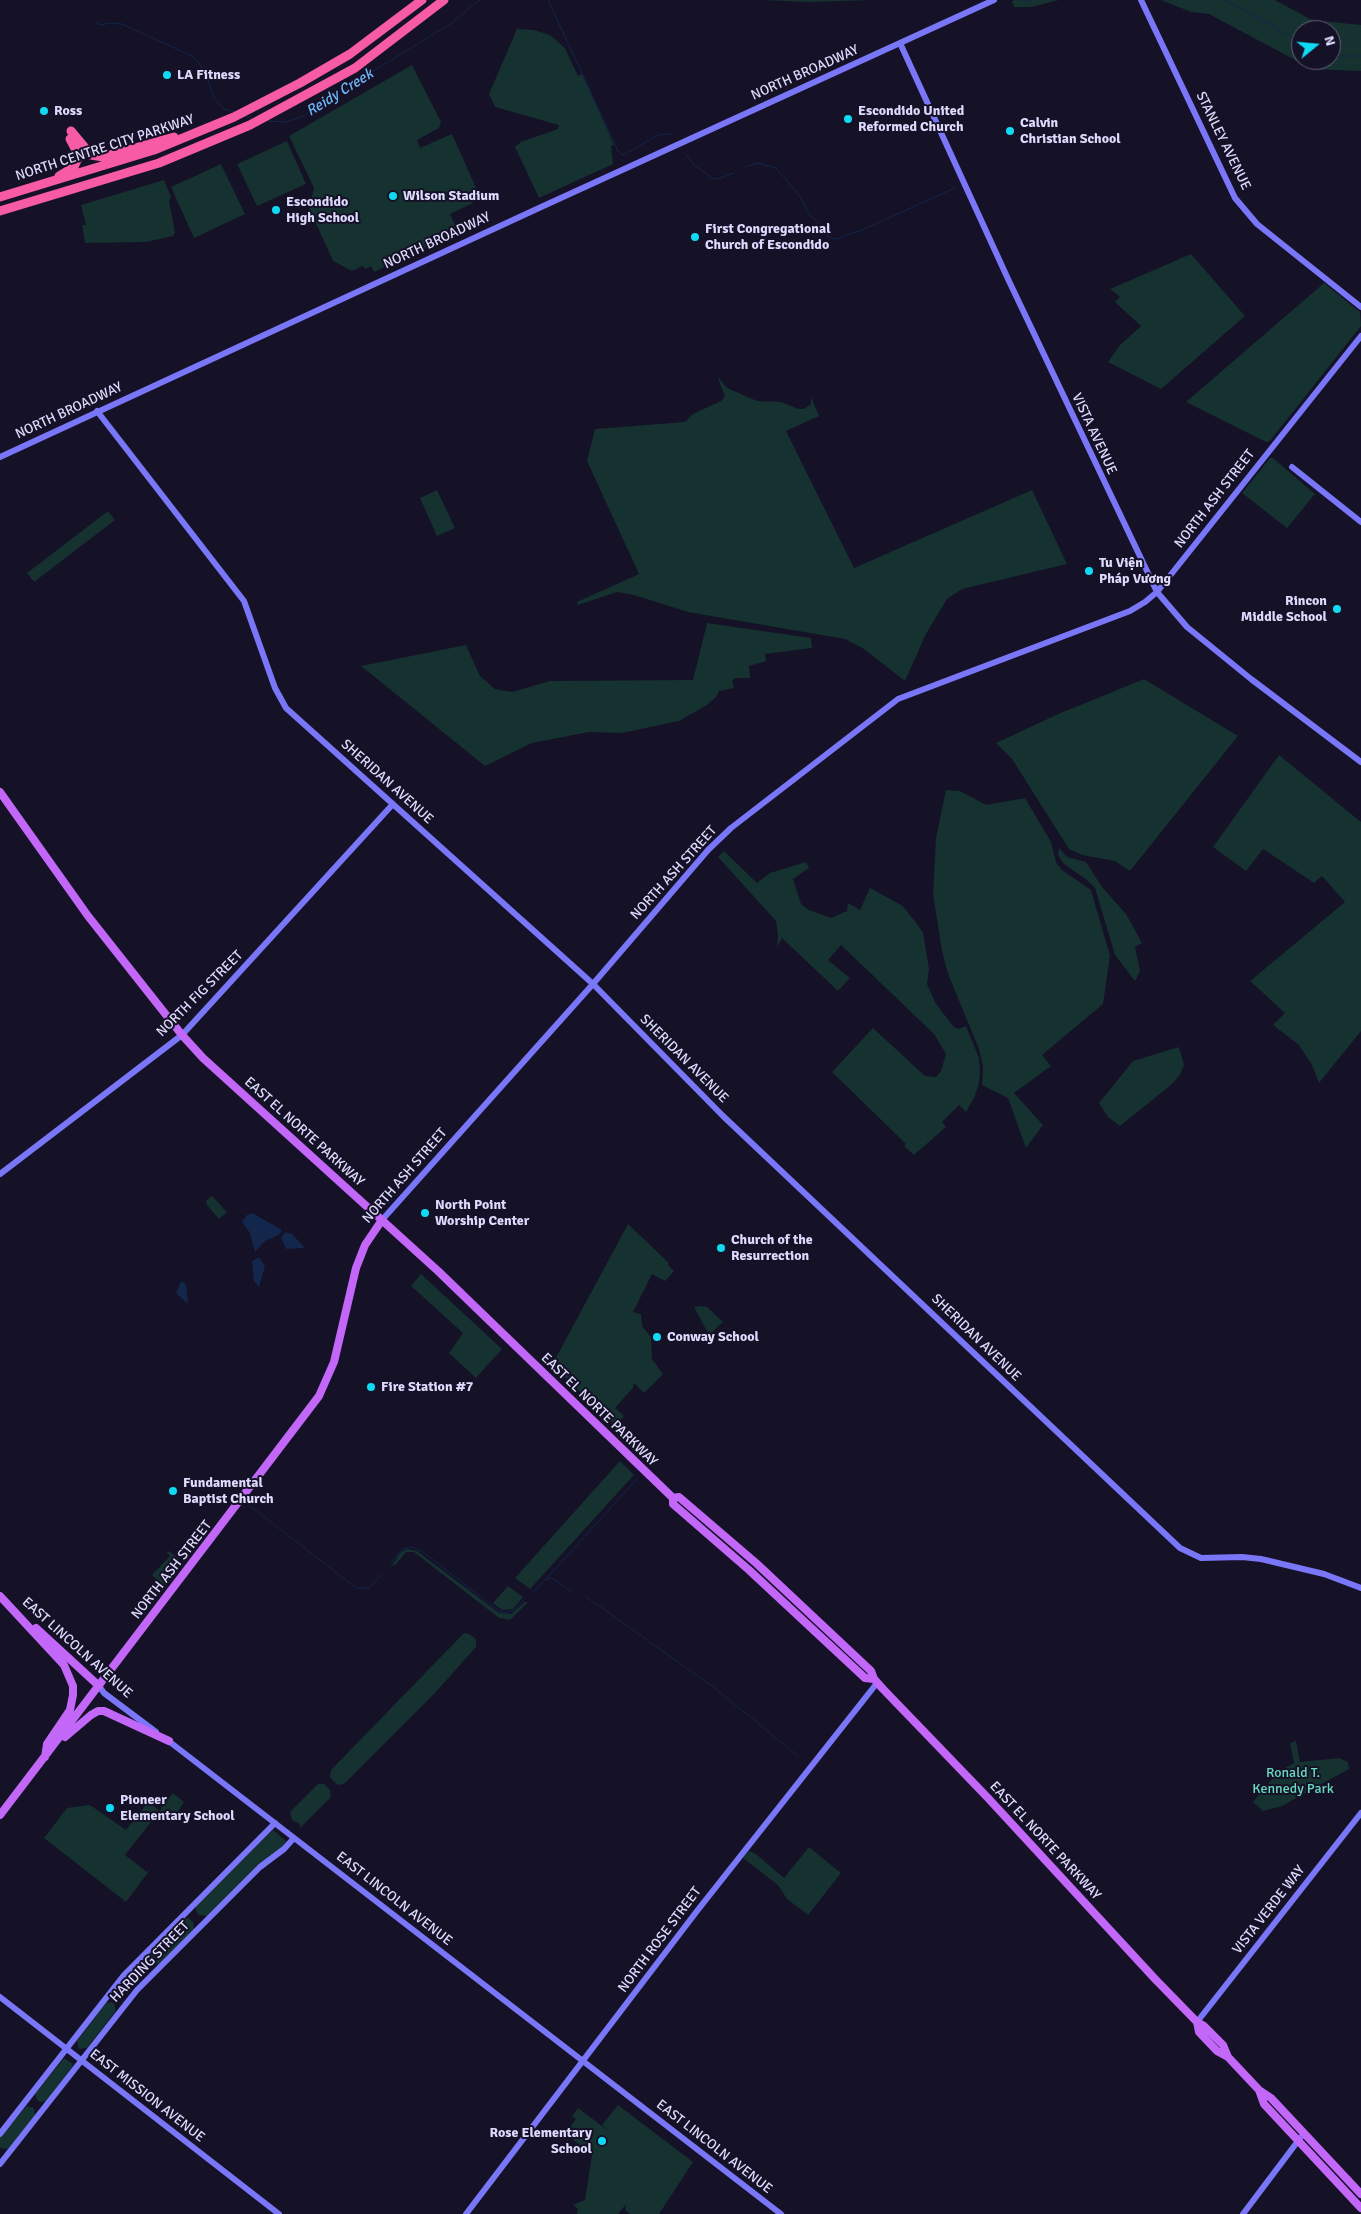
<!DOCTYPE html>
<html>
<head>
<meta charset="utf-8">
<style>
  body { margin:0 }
  #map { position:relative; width:1361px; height:2214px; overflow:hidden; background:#151127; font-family:Signika,sans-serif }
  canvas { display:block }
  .north { position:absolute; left:1291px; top:20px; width:50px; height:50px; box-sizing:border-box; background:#151127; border:1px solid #65617d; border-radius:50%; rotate:73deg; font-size:14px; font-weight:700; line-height:20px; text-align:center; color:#dedafd }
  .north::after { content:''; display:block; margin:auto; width:18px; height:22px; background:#10daf3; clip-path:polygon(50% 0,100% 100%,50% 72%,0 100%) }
</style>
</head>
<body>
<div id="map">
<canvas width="1361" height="2214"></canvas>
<div class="north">N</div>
</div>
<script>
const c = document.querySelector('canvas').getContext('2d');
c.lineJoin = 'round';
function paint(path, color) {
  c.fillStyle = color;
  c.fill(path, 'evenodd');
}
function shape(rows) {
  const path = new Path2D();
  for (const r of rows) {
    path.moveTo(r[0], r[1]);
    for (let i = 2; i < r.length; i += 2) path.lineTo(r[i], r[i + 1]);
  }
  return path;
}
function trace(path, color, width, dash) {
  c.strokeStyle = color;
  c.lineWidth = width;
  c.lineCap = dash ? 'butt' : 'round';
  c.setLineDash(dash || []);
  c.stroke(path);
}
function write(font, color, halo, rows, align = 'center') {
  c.font = font + ' Signika,sans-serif';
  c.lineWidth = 4;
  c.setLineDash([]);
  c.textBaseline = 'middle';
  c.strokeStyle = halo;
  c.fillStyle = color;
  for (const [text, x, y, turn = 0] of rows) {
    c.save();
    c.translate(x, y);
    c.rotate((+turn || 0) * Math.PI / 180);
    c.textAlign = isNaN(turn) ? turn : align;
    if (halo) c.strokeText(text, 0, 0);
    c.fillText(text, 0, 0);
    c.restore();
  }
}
paint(shape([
  [764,0,873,0,808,2],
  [1015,0,1059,0,1031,7,1014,7,1012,1],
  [1161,0,1275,0,1312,20,1361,25,1361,71,1312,69,1209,14,1191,12],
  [1301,30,1331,30,1331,60,1301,60],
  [517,29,534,30,550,35,565,48,578,76,582,74,614,145,611,146,613,164,539,198,515,147,521,142,558,129,559,125,495,107,489,94],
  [412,65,441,122,439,128,417,140,420,148,452,134,477,190,473,203,450,214,458,232,374,272,371,266,365,269,363,266,352,271,333,261,309,208,314,188,289,136],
  [287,141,306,184,257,206,237,164],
  [221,164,245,214,194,238,171,187],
  [164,180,171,197,169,201,175,232,173,236,146,242,85,243,82,225,86,225,81,205],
  [1191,254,1245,316,1161,389,1108,362,1120,345,1141,326,1115,302,1120,297,1110,289],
  [1324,283,1360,312,1361,326,1270,441,1266,442,1186,402],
  [717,376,727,388,757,401,781,402,799,409,804,409,811,404,811,397,819,416,786,431,854,568,1032,490,1067,564,962,589,947,599,926,634,905,681,864,649,845,639,688,612,634,595,617,592,578,605,577,602,639,574,587,461,595,429,685,422,693,414,721,401,725,396],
  [1270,458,1273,458,1315,494,1287,528,1242,493],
  [437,490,455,528,437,536,420,498],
  [108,511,115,520,34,582,27,573],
  [707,623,811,638,812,648,765,654,766,661,749,666,750,678,735,678,732,681,734,688,719,691,717,696,707,705,679,721,622,733,589,732,532,743,485,766,361,666,466,645,480,676,495,689,512,692,550,681,693,680],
  [1144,679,1238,736,1130,871,1115,861,1082,855,1069,849,1012,759,996,743,1056,715],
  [1279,755,1361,822,1361,1031,1319,1083,1312,1065,1299,1045,1273,1025,1285,1013,1250,981,1345,902,1322,876,1314,883,1263,849,1246,871,1213,847],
  [946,790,960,791,986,805,1025,798,1051,842,1056,862,1062,870,1091,890,1110,956,1103,1004,1042,1055,1051,1066,1014,1093,1043,1125,1026,1148,1008,1098,982,1085,983,1066,979,1049,948,974,942,951,933,894,936,838],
  [1059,848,1067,857,1086,862,1102,887,1126,914,1142,943,1135,947,1140,971,1135,981,1115,955,1095,888,1087,880,1064,864,1058,855],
  [724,851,757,883,770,873,806,862,809,868,793,879,801,904,809,910,831,918,847,911,848,903,860,910,870,888,903,906,923,932,929,969,927,984,936,1004,954,1027,958,1029,966,1026,979,1058,980,1073,979,1083,975,1096,966,1112,959,1105,942,1122,946,1127,914,1155,904,1146,906,1144,832,1072,873,1028,925,1076,936,1077,941,1071,946,1054,934,1034,841,945,828,960,850,978,838,991,782,938,777,947,778,936,776,921,718,857],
  [1179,1047,1184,1065,1180,1075,1172,1084,1120,1126,1108,1117,1099,1103,1133,1061],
  [212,1196,227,1212,220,1218,218,1218,207,1205,206,1201],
  [628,1224,669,1263,668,1265,674,1271,665,1281,652,1274,633,1312,641,1314,642,1326,651,1337,652,1359,663,1374,644,1393,634,1383,633,1388,615,1408,624,1416,616,1426,552,1365],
  [421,1274,502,1349,476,1378,449,1353,463,1333,411,1286],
  [700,1306,707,1307,723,1322,709,1335,694,1307],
  [620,1461,634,1475,530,1589,515,1578],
  [407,1549,417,1551,499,1613,511,1614,525,1602,528,1602,510,1620,499,1618,414,1552,406,1552,394,1566,392,1565,401,1552],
  [169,1551,179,1559,180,1566,164,1586,152,1575,170,1556,167,1553],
  [508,1586,523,1597,513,1609,502,1610,493,1603],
  [464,1633,469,1634,476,1639,476,1647,434,1694,345,1783,339,1785,336,1784,330,1777,331,1770],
  [1296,1741,1300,1762,1339,1758,1348,1762,1349,1769,1282,1806,1263,1811,1253,1802,1278,1772,1294,1763,1290,1743],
  [318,1784,324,1784,330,1790,331,1797,300,1828,300,1824,292,1820,290,1812],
  [173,1793,184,1802,171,1823,158,1813,125,1855,147,1872,150,1870,126,1902,44,1838,67,1808,90,1805,126,1830,149,1801,159,1811],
  [273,1830,286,1841,283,1847,258,1865,207,1916,199,1915,196,1911,196,1906],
  [809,1847,841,1873,808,1915,787,1899,778,1885,743,1858,749,1851,756,1854,784,1878],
  [188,1918,193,1922,194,1929,159,1964,146,1964,133,1978,131,1975,126,1977,183,1919],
  [112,2002,115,2005,115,2012,87,2048,79,2049,77,2041,106,2003],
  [64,2058,73,2064,72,2067,46,2101,40,2102,37,2100,35,2094],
  [618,2105,693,2162,659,2214,630,2214,625,2210,626,2204,618,2214,577,2214,578,2209,573,2205,585,2200,592,2155,565,2133,576,2119,572,2116,578,2108,610,2132,602,2125],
  [27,2106,34,2108,35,2115,8,2149,0,2148,0,2137]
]), '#153130');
paint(shape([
  [252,1213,282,1230,279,1235,265,1241,255,1252,250,1233,242,1222,247,1215],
  [285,1232,292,1234,304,1247,303,1248,286,1249,281,1238],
  [259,1257,265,1266,259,1287,254,1281,252,1261],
  [181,1281,186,1284,188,1304,176,1293]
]), '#12274b');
trace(shape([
  [548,0,618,151,622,155,625,154,658,135,671,134],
  [1022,0,1026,2,1032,0],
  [1225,0,1301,42],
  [96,23,100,25,111,23,122,24,192,56,204,69,214,98,224,109,235,112],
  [1331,56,1361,56],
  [245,116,253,119],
  [265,121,286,122,304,116,326,100,450,24,480,0],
  [685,153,693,164,712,178,718,179,734,173],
  [745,167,757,163,776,168,799,195,810,216,817,221,828,237,836,239,862,230,957,187],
  [250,1506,356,1588,369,1588,382,1574],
  [390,1564,402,1549,413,1547,423,1552,499,1611,506,1613,514,1610,524,1600],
  [546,1579,552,1578,571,1591],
  [535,1591,637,1479],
  [585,1596,716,1689,798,1756]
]), '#12274b', 1);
trace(shape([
  [1141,0,1235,198,1257,224,1361,307],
  [900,43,1008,279,1157,592,1187,627,1251,679,1361,762],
  [97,411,244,601,275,688,286,708,593,984,723,1116,1180,1548,1201,1558,1242,1557,1261,1559,1324,1574,1361,1588],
  [0,457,539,208,994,0],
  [1292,467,1361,522],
  [0,1174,182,1035,393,804],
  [382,1220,593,984,708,850,731,828,898,699,1130,611,1145,602,1157,592,1361,336],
  [99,1686,104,1693,156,1732],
  [166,1739,781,2214],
  [0,1997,279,2214],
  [1197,2022,1361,1813],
  [0,2134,124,1975,275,1823],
  [0,2164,137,1990,260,1867,284,1849,294,1838],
  [466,2214,697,1911,877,1683],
  [1243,2214,1301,2137]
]), '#7a76f8', 6);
trace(shape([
  [0,792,88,916,182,1035,203,1058,438,1271,673,1498,673,1504,749,1570,865,1678,874,1679],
  [673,1498,679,1497,756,1563,871,1671,874,1679,883,1689,988,1798,1156,1980,1197,2022,1204,2026,1223,2045,1228,2057],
  [0,1596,64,1665,73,1686,73,1695,70,1710,47,1744,45,1757],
  [36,1628,99,1686],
  [65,1737,91,1715,98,1711,104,1711,169,1741],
  [0,1815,319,1396,334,1362,356,1268,365,1245,382,1220],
  [1197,2022,1199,2032,1217,2051,1228,2057,1259,2090,1271,2098,1361,2194],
  [1259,2090,1264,2104,1361,2208]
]), '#c267f7', 8);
trace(shape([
  [71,131,91,155,103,157,174,137],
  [59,176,74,167,79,156,70,139],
  [0,197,154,150,234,117,300,83,350,54,422,0],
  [0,211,159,163,250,125,355,68,444,0]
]), '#f65ba4', 9);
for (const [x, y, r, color] of [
  [167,75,5,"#10daf3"],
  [44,111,5,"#10daf3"],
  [848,119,5,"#10daf3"],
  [1010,131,5,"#10daf3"],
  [393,196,5,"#10daf3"],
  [276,210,5,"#10daf3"],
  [695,237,5,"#10daf3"],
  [1089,571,5,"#10daf3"],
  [1337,609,5,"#10daf3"],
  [425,1213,5,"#10daf3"],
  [721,1248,5,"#10daf3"],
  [657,1337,5,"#10daf3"],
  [371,1387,5,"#10daf3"],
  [173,1491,5,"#10daf3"],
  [110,1808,5,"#10daf3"],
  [602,2141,5,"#10daf3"]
]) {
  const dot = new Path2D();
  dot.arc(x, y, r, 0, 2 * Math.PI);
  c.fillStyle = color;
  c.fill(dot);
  trace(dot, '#151127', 2);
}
write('14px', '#dedafd', '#151127', [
  ["NORTH BROADWAY",805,73,-24],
  ["STANLEY AVENUE",1223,141,64],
  ["NORTH CENTRE CITY PARKWAY",105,148,-18],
  ["NORTH BROADWAY",437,241,-25],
  ["NORTH BROADWAY",69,411,-25],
  ["VISTA AVENUE",1094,434,65],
  ["NORTH ASH STREET",1215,499,-52],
  ["SHERIDAN AVENUE",387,782,42],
  ["NORTH ASH STREET",674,873,-48],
  ["NORTH FIG STREET",200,994,-45],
  ["SHERIDAN AVENUE",684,1059,45],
  ["EAST EL NORTE PARKWAY",304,1132,42],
  ["NORTH ASH STREET",405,1176,-49],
  ["SHERIDAN AVENUE",976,1338,44],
  ["EAST EL NORTE PARKWAY",599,1410,44],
  ["NORTH ASH STREET",172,1570,-52],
  ["EAST LINCOLN AVENUE",77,1648,42],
  ["EAST EL NORTE PARKWAY",1045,1841,47],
  ["EAST LINCOLN AVENUE",394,1899,38],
  ["VISTA VERDE WAY",1269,1910,-52],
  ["NORTH ROSE STREET",660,1940,-53],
  ["HARDING STREET",150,1962,-46],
  ["EAST MISSION AVENUE",147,2096,38],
  ["EAST LINCOLN AVENUE",714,2147,38]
]);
write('bold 14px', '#dedafd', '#151127', [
  ["LA Fitness",177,75],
  ["Ross",54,111],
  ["Escondido United",858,111],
  ["Reformed Church",858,127],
  ["Calvin",1020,123],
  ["Christian School",1020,139],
  ["Wilson Stadium",403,196],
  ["Escondido",286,202],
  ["High School",286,218],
  ["First Congregational",705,229],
  ["Church of Escondido",705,245],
  ["Tu Viện",1099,563],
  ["Pháp Vương",1099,579],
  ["Rincon",1327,601,"right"],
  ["Middle School",1327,617,"right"],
  ["North Point",435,1205],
  ["Worship Center",435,1221],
  ["Church of the",731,1240],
  ["Resurrection",731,1256],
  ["Conway School",667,1337],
  ["Fire Station #7",381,1387],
  ["Fundamental",183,1483],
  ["Baptist Church",183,1499],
  ["Pioneer",120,1800],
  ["Elementary School",120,1816],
  ["Rose Elementary",592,2133,"right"],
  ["School",592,2149,"right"]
], 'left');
write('14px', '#68dabf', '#151127', [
  ["Ronald T.",1293,1773],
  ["Kennedy Park",1293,1789]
]);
write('italic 15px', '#6db6f7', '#151127', [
  ["Reidy Creek",340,93,-32]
]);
</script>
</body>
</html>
